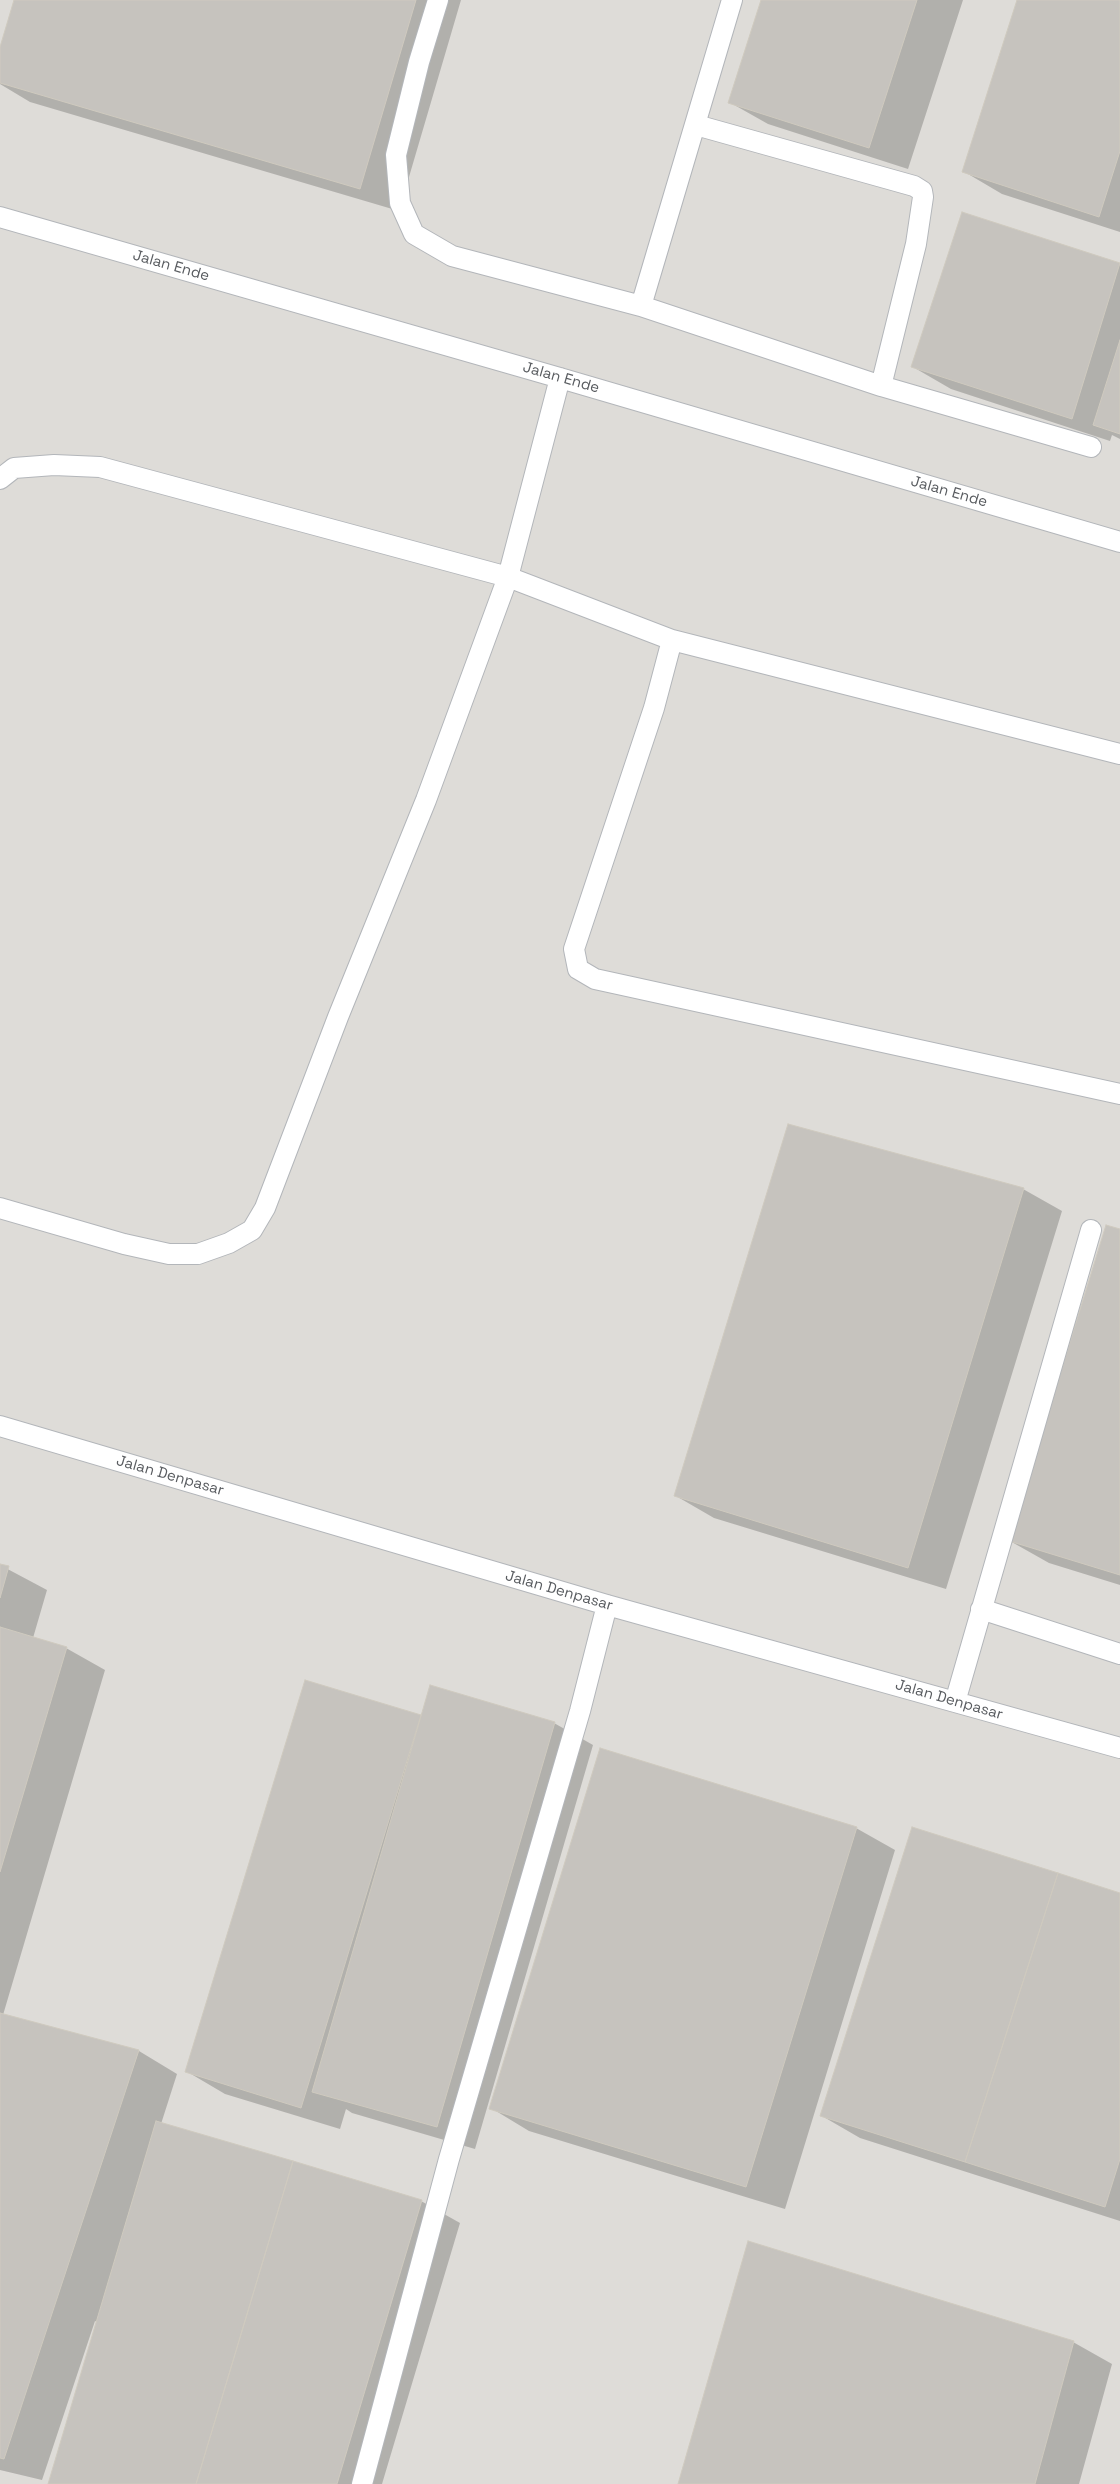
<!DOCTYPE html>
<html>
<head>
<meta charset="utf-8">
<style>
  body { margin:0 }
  canvas { display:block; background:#ebe9e0 }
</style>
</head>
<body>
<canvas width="1120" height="2484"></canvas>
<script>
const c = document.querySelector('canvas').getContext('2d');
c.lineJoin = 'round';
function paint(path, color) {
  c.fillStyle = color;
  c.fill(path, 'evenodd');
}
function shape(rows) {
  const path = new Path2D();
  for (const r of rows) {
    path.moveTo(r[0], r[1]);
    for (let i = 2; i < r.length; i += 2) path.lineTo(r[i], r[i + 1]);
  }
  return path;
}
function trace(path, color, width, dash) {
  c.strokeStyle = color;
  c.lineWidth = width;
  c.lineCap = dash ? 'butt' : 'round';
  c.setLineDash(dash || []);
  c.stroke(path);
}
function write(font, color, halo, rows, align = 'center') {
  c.font = font + ' "Space Grotesk",sans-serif';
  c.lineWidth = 5;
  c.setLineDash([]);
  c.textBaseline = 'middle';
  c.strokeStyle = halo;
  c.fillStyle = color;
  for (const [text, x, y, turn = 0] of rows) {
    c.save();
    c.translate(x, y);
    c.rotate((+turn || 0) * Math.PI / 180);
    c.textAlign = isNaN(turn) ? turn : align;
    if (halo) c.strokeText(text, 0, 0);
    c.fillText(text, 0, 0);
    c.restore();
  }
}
paint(shape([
  [0,0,1120,0,1120,2484,0,2484]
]), '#dedcd8');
paint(shape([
  [15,0,461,0,399,211,30,102,0,84,0,51],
  [762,0,963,0,908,169,768,124,729,102],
  [1019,0,1120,0,1120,232,1002,194,963,171],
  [962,213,1120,264,1120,439,1112,435,1110,441,951,389,913,367],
  [1023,1189,1062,1211,946,1589,714,1518,676,1496],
  [1120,1230,1120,1585,1049,1563,1010,1541],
  [0,1565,47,1590,33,1638,66,1648,105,1670,3,2015,139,2051,177,2074,161,2124,421,2201,460,2223,382,2484,49,2484,97,2322,95,2321,42,2480,0,2470],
  [306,1681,422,1717,554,1723,593,1745,475,2149,352,2113,346,2109,340,2129,225,2094,186,2071],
  [856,1828,895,1850,785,2209,529,2131,491,2108],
  [1120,1894,1120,2221,860,2138,822,2116],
  [1073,2342,1112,2364,1079,2484,679,2484]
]), '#0003');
const building = shape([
  [14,0,416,0,360,189,0,83,0,47,14,0],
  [761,0,917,0,869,148,728,103,761,0],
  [1017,0,1120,0,1120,151,1099,217,962,172,1017,0],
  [962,212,1120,263,1072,419,911,367,962,212],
  [1120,340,1120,434,1093,425,1120,340],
  [788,1124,1024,1188,908,1568,674,1496,788,1124],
  [1106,1225,1120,1229,1120,1575,1009,1541,1106,1225],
  [0,1564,9,1566,0,1598,0,1564],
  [0,1627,67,1647,0,1872,0,1627],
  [305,1680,421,1715,301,2108,185,2072,305,1680],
  [430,1685,555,1722,437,2127,312,2092,430,1685],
  [600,1748,857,1827,746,2187,489,2109,600,1748],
  [912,1827,1058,1873,965,2162,820,2116,912,1827],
  [1058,1873,1120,1893,1120,2159,1105,2207,965,2162,1058,1873],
  [0,2013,139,2050,4,2459,0,2458,0,2013],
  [156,2121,293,2161,196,2484,48,2484,156,2121],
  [293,2161,422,2200,337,2484,196,2484,293,2161],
  [748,2241,1074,2341,1035,2484,678,2484,748,2241]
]);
paint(building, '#c6c3be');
trace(building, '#cfcabf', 1);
const lane = shape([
  [438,0,419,62,396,155,400,203,414,234,452,256,641,306,881,386,1091,447],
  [696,125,914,186,922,191,923,197,916,244,881,386],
  [0,217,560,378,1120,542],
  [641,306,732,0],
  [0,479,14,468,54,465,100,467,508,577,672,640,654,708,574,949,578,969,595,979,1120,1094],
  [672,640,1120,754],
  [0,1208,124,1244,169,1254,198,1254,229,1243,252,1230,265,1208,338,1017,426,800,508,577,560,378],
  [0,1426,607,1605,1120,1748],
  [981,1609,1120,1654],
  [955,1702,1091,1230],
  [362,2484,449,2159,580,1711,607,1605]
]);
trace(lane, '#b3b6ba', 22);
trace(lane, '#fff', 20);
write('15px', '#595c60', '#fff', [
  ["Jalan Ende",171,266,16],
  ["Jalan Ende",561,378,16],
  ["Jalan Ende",949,492,16],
  ["Jalan Denpasar",170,1476,16],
  ["Jalan Denpasar",559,1591,16],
  ["Jalan Denpasar",949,1700,16]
]);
</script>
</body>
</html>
